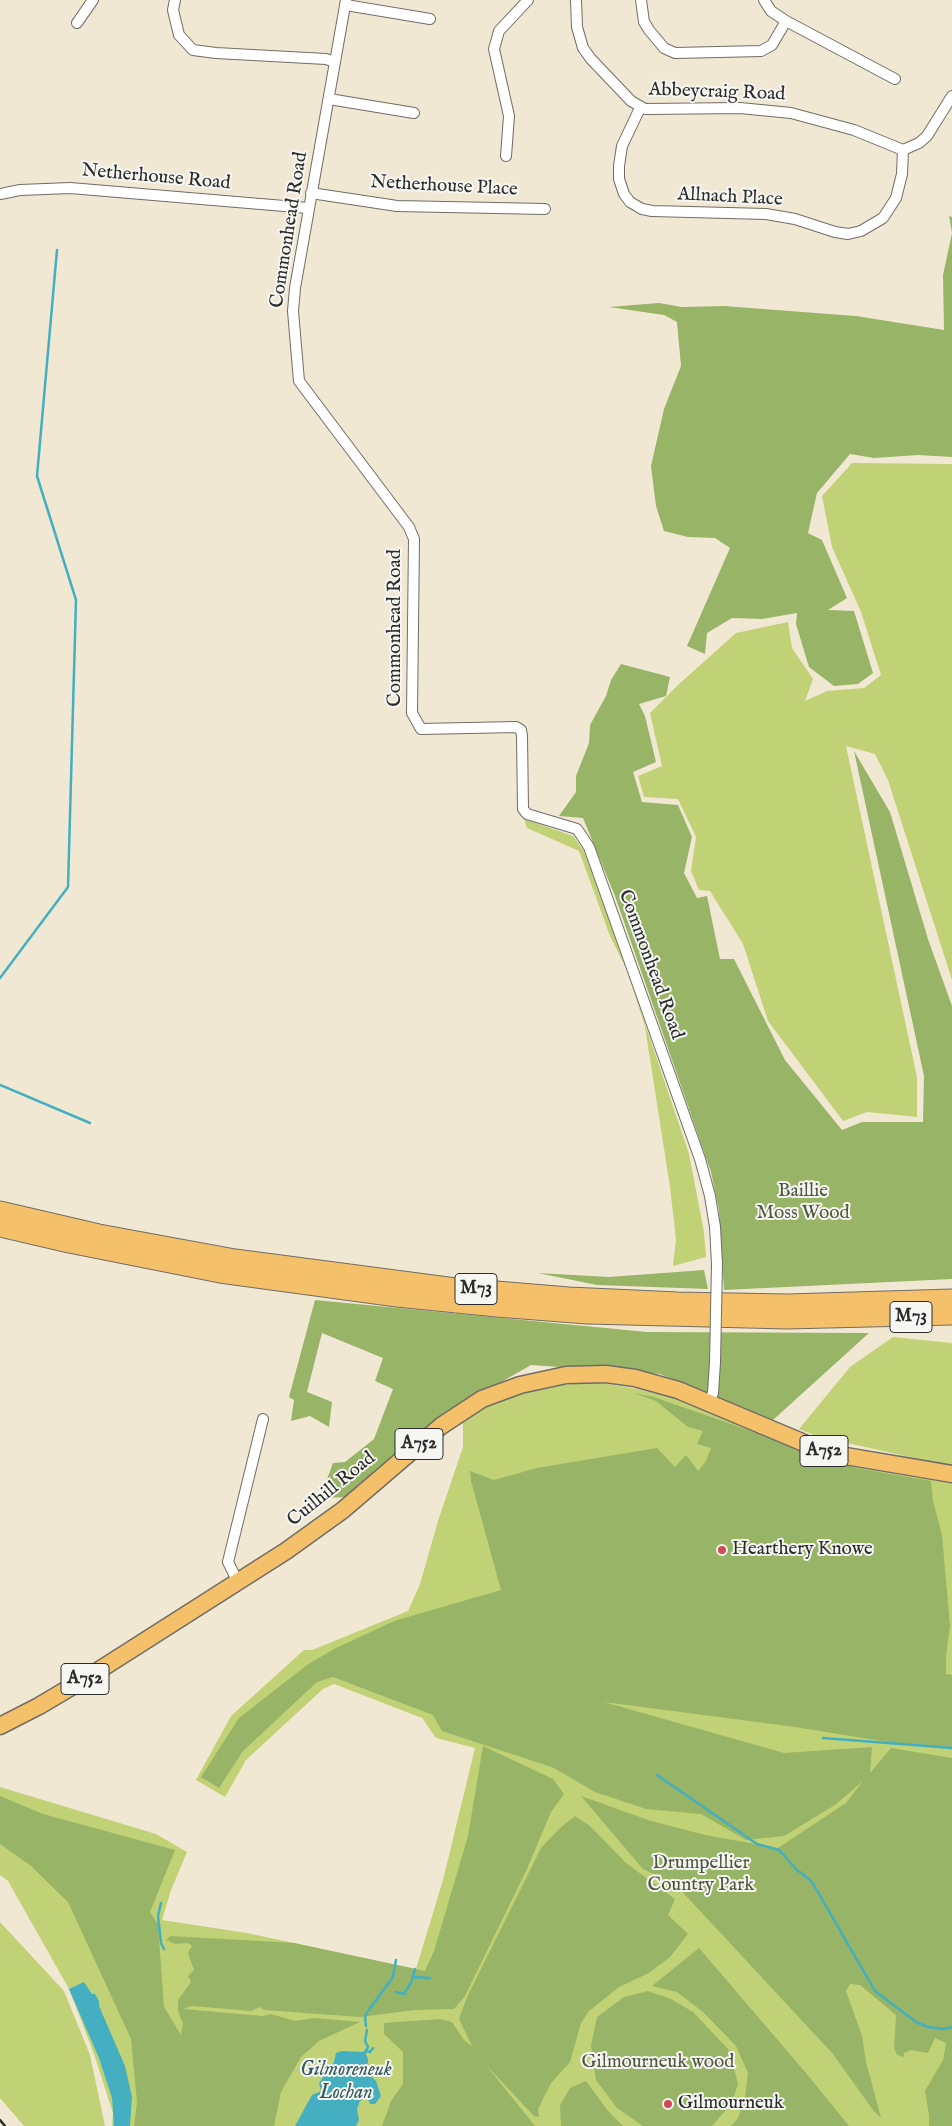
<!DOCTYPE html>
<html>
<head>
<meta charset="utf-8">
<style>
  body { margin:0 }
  canvas { display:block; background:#f1e8d4 }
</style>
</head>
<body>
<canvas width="952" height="2126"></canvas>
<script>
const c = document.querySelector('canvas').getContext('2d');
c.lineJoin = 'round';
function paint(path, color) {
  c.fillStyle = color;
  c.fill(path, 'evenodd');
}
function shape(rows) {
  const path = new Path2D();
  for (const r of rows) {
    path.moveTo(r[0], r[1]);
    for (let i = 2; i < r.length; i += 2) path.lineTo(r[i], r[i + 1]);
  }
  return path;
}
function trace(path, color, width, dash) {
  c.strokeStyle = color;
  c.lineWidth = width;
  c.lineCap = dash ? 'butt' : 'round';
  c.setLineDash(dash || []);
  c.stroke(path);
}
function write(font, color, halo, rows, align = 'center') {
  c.font = font + ' "IM FELL English",serif';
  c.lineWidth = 4;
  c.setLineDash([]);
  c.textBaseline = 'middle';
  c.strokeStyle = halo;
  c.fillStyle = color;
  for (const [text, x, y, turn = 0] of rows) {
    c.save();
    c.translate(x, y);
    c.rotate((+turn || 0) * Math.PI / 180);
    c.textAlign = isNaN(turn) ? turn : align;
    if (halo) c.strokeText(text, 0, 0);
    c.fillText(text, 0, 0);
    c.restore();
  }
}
paint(shape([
  [852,463,952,464,952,980,888,780,875,754,846,746,917,1077,917,1117,867,1112,843,1121,768,1021,743,944,710,891,699,890,691,871,696,837,678,799,644,797,638,776,662,766,650,713,678,685,736,633,788,622,792,648,813,679,805,701,827,691,864,688,881,675,861,612,832,547,822,496],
  [524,819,573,836,584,851,613,929,689,1154,704,1232,706,1257,673,1266,676,1239,670,1187,645,1027,627,970,610,936,579,851,527,828],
  [893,1337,952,1343,952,1464,936,1463,816,1436,799,1429,850,1367],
  [589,1381,637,1389,683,1400,850,1463,952,1483,952,2126,112,2126,113,2113,94,2054,69,1989,8,1881,0,1875,0,1787,156,1834,187,1852,171,1890,162,1920,247,1933,416,1969,443,1880,475,1748,436,1738,422,1718,334,1684,323,1689,246,1760,225,1797,196,1780,231,1716,304,1650,312,1650,408,1611,420,1584,438,1521,463,1447,463,1421,495,1402,527,1391],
  [0,1922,64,1991,90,2055,105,2126,24,2126,0,2098]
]), '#c0d275');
paint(shape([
  [949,216,952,217,952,457,918,455,874,458,850,454,817,493,808,533,822,540,847,598,828,610,854,611,873,673,858,684,834,686,809,667,796,624,797,613,762,619,732,618,707,633,705,654,687,646,730,548,715,538,688,537,664,531,656,506,651,466,664,409,681,366,677,322,664,315,609,307,659,303,682,307,724,306,776,310,856,316,944,330,943,275,952,233],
  [621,664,670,677,666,696,639,704,645,716,656,762,633,772,642,802,678,805,692,837,684,873,697,898,707,896,720,959,734,959,785,1060,842,1130,862,1122,923,1122,924,1076,854,751,890,812,928,939,952,1006,952,1279,724,1290,719,1210,711,1172,615,896,583,818,559,816,576,792,576,776,589,743,590,725,606,696,611,680],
  [704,1270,708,1289,597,1285,538,1273,609,1277],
  [315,1300,647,1332,869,1333,773,1420,660,1374,531,1365,456,1408,349,1497,320,1498,333,1463,345,1462,374,1439,393,1389,375,1381,383,1358,322,1333,307,1392,332,1402,329,1427,310,1416,291,1421,294,1400,289,1397],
  [634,1393,654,1397,856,1468,931,1481,933,1501,942,1535,950,1626,946,1656,946,1674,952,1675,952,1747,906,1745,795,1727,604,1702,784,1753,872,1747,870,1773,891,1748,952,1758,952,2126,929,2126,929,2115,925,2091,943,2060,946,2043,935,2038,928,2053,911,2050,904,2053,904,2057,897,2055,894,2048,896,2015,860,1985,850,1984,846,1991,862,2036,866,2062,881,2118,873,2110,833,2054,676,1885,643,1869,581,1796,651,1821,705,1835,778,1848,846,1803,863,1781,835,1805,784,1836,746,1840,701,1814,646,1809,595,1792,554,1768,442,1731,433,1715,333,1677,317,1682,243,1751,219,1788,201,1777,239,1718,307,1665,334,1649,394,1621,501,1590,471,1481,470,1471,494,1480,537,1468,657,1448,675,1467,686,1455,698,1471,706,1461,711,1448,697,1444,703,1431,688,1427,656,1401],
  [483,1746,553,1779,564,1794,551,1812,527,1869,465,1996,454,2009,415,2010,360,2017,264,2010,260,2007,251,2011,192,2006,183,2009,263,2016,271,2014,295,2021,314,2018,360,2022,319,2041,301,2057,281,2092,274,2126,134,2126,137,2102,131,2039,68,1902,31,1866,0,1844,0,1796,43,1814,175,1850,150,1912,158,1924,164,2007,181,2035,183,2024,178,2011,178,2000,191,1982,188,1976,194,1970,188,1953,192,1946,188,1943,175,1944,166,1940,171,1936,294,1943,425,1971,434,1951,468,1836],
  [575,1816,590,1826,626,1863,675,1899,668,1915,688,1934,670,1957,649,1973,619,1987,589,2011,581,2023,570,2062,551,2083,538,2109,539,2117,534,2116,486,2065,535,2126,382,2126,391,2101,403,2084,403,2052,384,2034,384,2023,440,2019,452,2022,464,2040,472,2046,459,2019,467,1997,541,1848,560,1828],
  [699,1948,806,2073,849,2126,731,2126,738,2118,745,2097,748,2073,736,2046,703,2012,677,1992,652,1986],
  [648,1991,671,1999,693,2012,729,2050,738,2084,731,2104,712,2126,643,2126,617,2108,596,2080,591,2045,597,2017,624,1997],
  [586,2081,608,2111,623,2126,561,2126,560,2105,570,2088]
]), '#98b466');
paint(shape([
  [84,1982,92,1994,95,1994,99,2001,99,2006,125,2066,132,2097,130,2126,114,2126,112,2098,99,2058,69,1989],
  [342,2051,365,2052,368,2059,367,2072,376,2081,381,2096,375,2104,370,2104,367,2097,360,2101,357,2109,359,2120,356,2126,295,2126,312,2095,321,2091,319,2083,334,2062,336,2053]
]), '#43afc1');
trace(shape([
  [0,978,68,887,76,600,37,476,57,250],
  [0,1085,90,1123],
  [823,1738,952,1748],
  [657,1775,757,1844,779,1850,798,1871],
  [800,1872,810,1880,815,1887,875,1991,916,2022,928,2027,944,2029,952,2027],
  [161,1903,158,1916,161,1943,164,1949],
  [413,1977,430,1978],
  [412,1979,415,1969],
  [396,1992,404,1994,412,1981],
  [369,2010,393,1977,396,1960],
  [366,2026,365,2018,367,2012],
  [366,2051,370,2052,373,2048],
  [365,2052,368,2047,365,2041,367,2030]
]), '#43afc1', 2.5);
const street = shape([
  [175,0,173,10,179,35,193,50,216,53,326,59,335,62],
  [346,0,295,288,293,311,299,381,409,527,414,539,412,713,421,729,516,727,521,730,522,736,523,809,527,814,577,829,589,847,700,1159,710,1196,715,1227,717,1264],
  [576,0,577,27,583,48,591,59,631,101,645,109,740,108,791,113,854,130,903,150,919,143,927,136,952,96],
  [641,0,644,22,649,30,664,48,675,53,761,51,772,45,786,21],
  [764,0,771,11,786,21,895,79],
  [346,5,430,19],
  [77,23,93,0],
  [329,99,414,113],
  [640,108,622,146,619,166,619,179,624,194,630,202,642,209,652,211,766,214,795,219,835,232,848,234,861,231,883,218,896,198,902,174,903,150],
  [506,156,509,116,494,49,499,31,528,0],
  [311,193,397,206,545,209],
  [0,194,20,190,70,188,308,208],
  [709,1402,713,1393,715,1362],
  [238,1582,228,1562,263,1419]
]);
const primary = shape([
  [0,1726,39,1706,93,1674,286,1551,343,1510,441,1426,482,1399,520,1385,566,1375,606,1374,635,1378,678,1390,828,1453,952,1474]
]);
const highway = shape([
  [0,1211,99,1234,235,1259,448,1287,569,1297,678,1302,787,1304,952,1299],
  [0,1227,69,1243,220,1273,397,1297,497,1307,587,1314,787,1319,952,1315]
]);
trace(street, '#706d66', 12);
trace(primary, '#706d66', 19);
trace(highway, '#706d66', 21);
trace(street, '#fff', 10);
trace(primary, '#f4c16a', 16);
trace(highway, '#f4c16a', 19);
trace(shape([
  [0,2120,5,2126]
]), '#2b2b2b', 2.5);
const streetBridge = shape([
  [715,1362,717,1264]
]);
trace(streetBridge, '#706d66', 12, []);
trace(streetBridge, '#fff', 10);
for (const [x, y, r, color] of [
  [722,1550,5,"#d1495b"],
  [668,2104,5,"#d1495b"]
]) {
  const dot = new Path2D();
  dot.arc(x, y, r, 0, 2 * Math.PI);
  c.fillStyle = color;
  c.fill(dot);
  trace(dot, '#f6f6f2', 2);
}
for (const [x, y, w] of [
  [476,1289,42],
  [911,1317,42],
  [419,1444,48],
  [824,1451,48],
  [85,1679,48]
]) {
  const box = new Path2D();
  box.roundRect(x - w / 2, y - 15.5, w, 31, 4);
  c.fillStyle = '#f6f6f2';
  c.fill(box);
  trace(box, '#2b2b2b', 1);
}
write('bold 18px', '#2b2b2b', null, [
  ["M73",476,1289],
  ["M73",911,1317],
  ["A752",419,1444],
  ["A752",824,1451],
  ["A752",85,1679]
]);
write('19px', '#2b2b2b', '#f6f6f2', [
  ["Abbeycraig Road",717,93,2],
  ["Netherhouse Road",156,178,5],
  ["Netherhouse Place",444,187,3],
  ["Allnach Place",730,198,3],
  ["Commonhead Road",290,230,-81],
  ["Commonhead Road",396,628,-90],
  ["Commonhead Road",650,965,70],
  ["Cuilhill Road",332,1490,-39]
]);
write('19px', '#50553e', '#f6f6f2', [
  ["Baillie",803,1192],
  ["Moss Wood",803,1214],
  ["Drumpellier",701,1864],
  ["Country Park",701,1886],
  ["Gilmourneuk wood",658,2063]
]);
write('19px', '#2b2b2b', '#f6f6f2', [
  ["Hearthery Knowe",732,1550],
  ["Gilmourneuk",678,2104]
], 'left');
write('italic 20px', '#335960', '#f6f6f2', [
  ["Gilmoreneuk",346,2071],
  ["Lochan",346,2094]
]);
</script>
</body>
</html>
